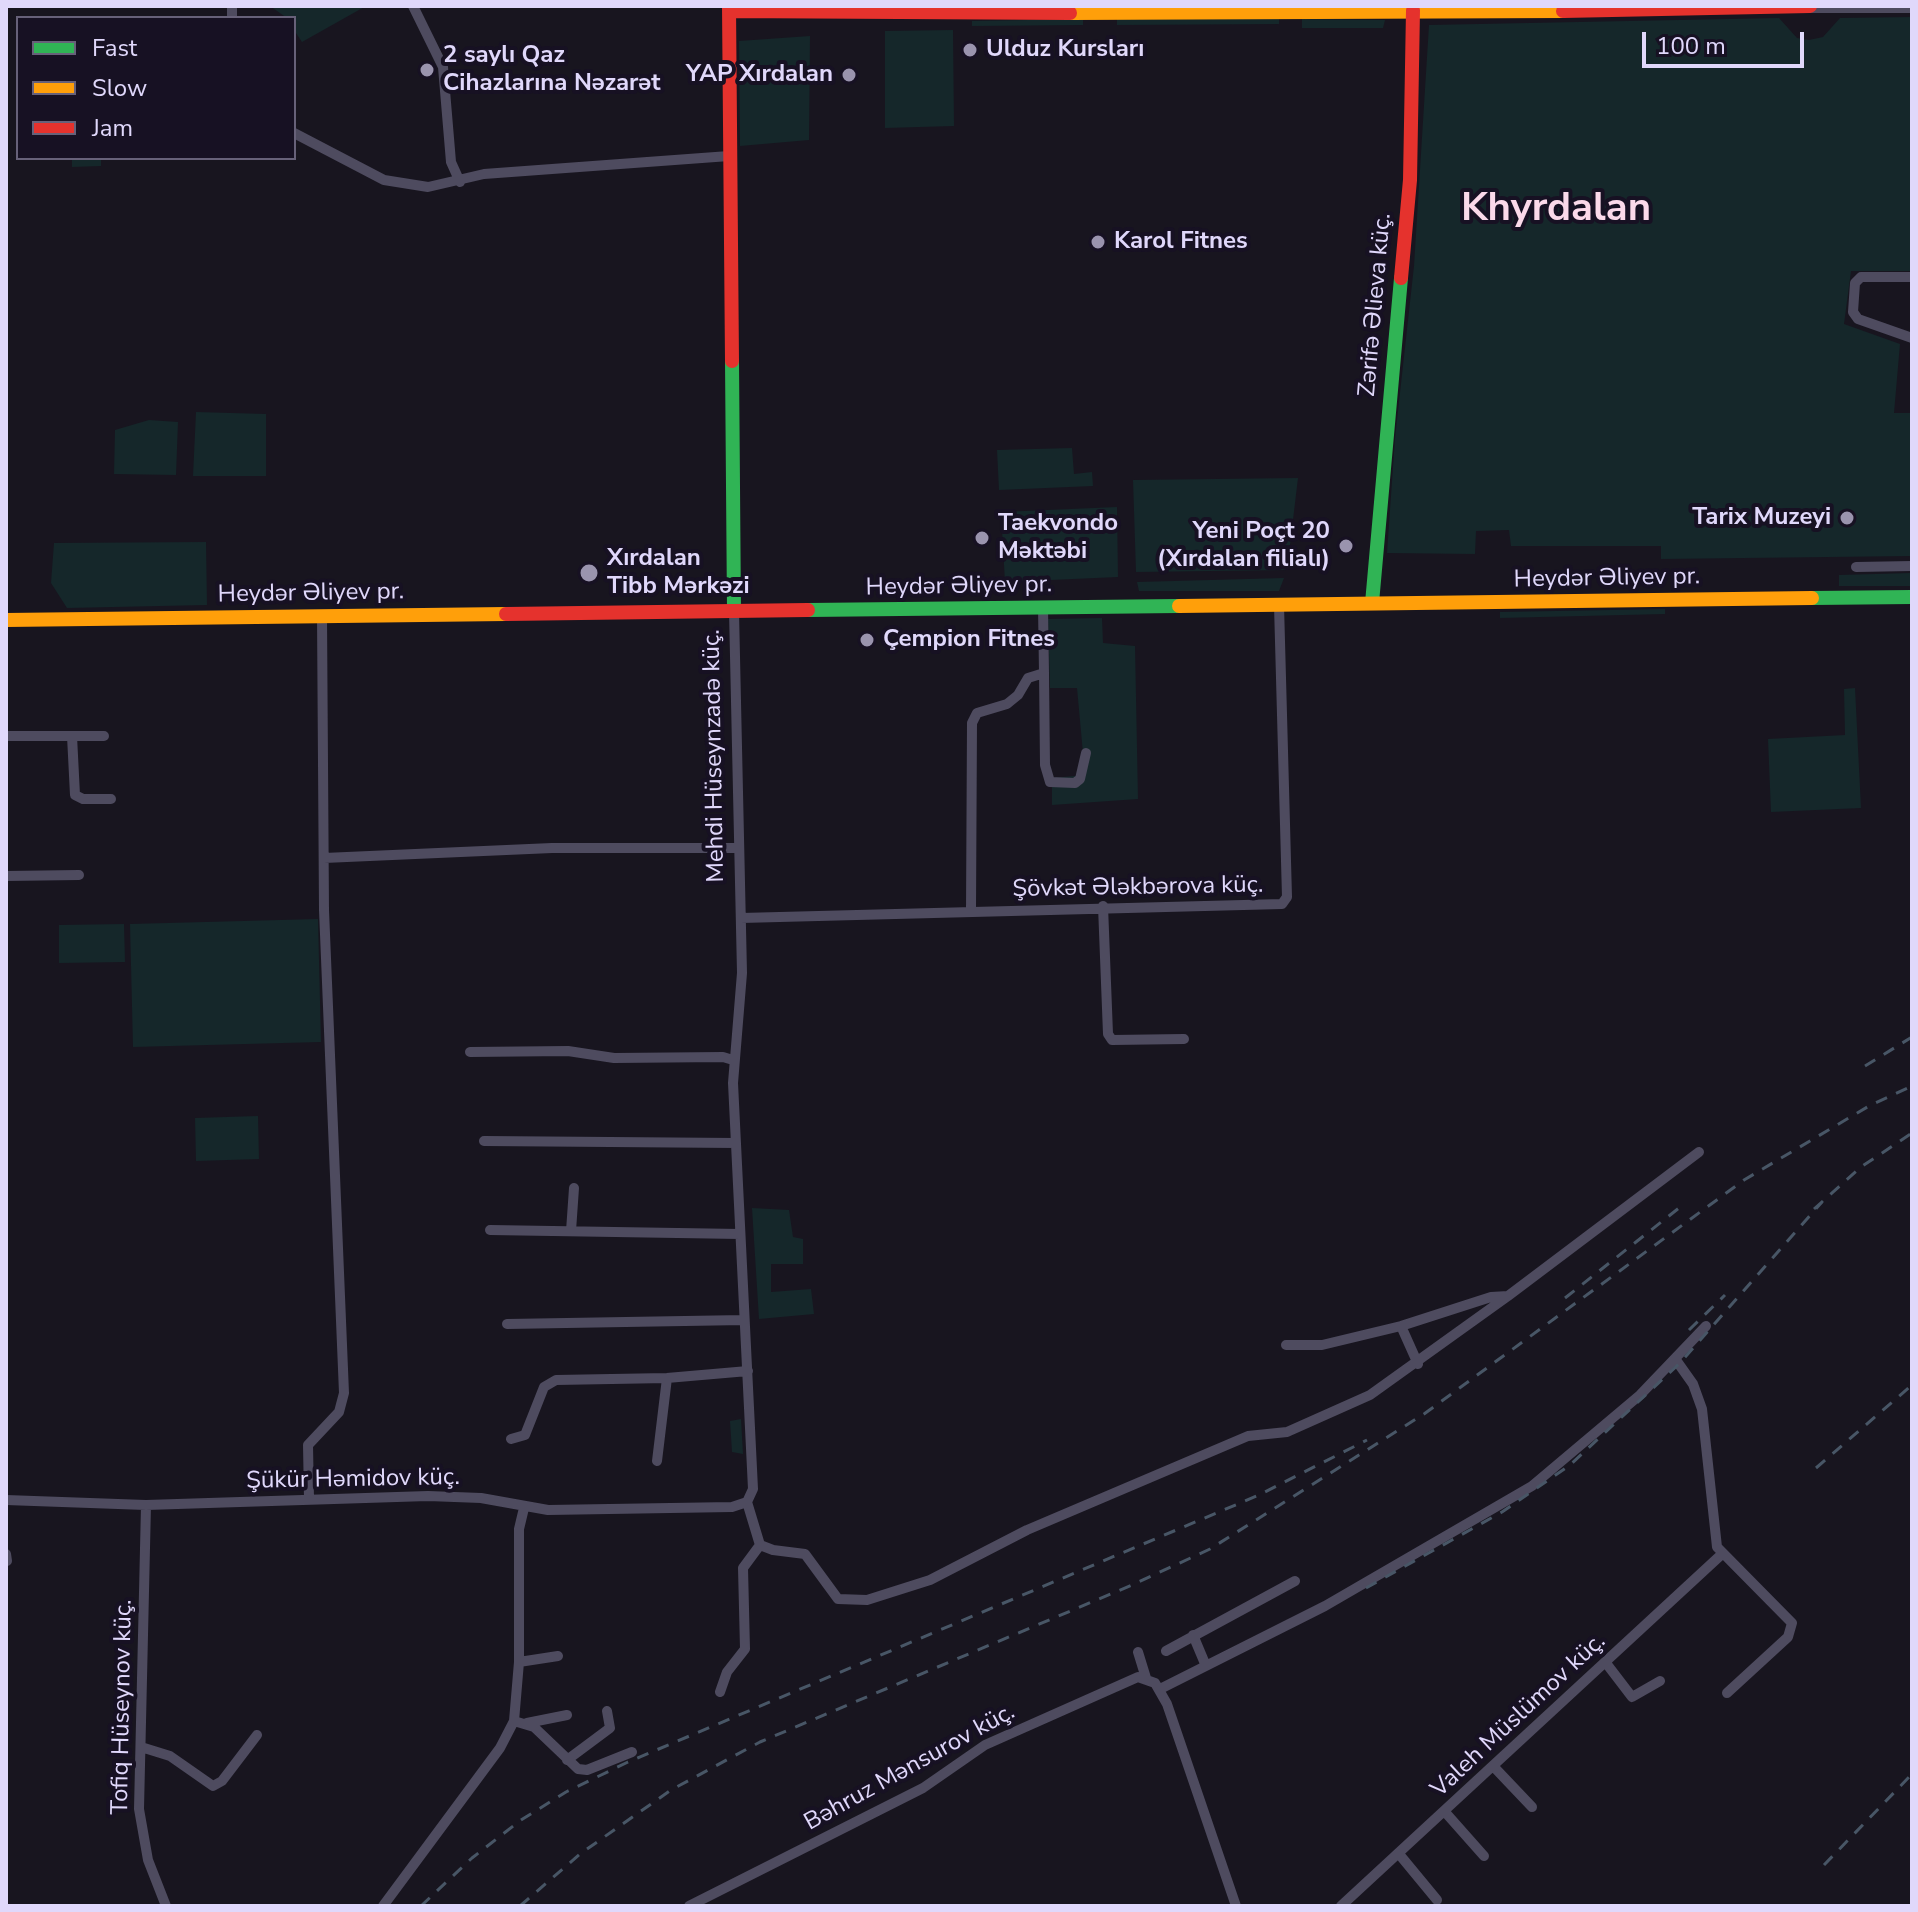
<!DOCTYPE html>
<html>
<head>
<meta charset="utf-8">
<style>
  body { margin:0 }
  #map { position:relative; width:1918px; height:1912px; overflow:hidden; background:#18151f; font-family:"Nunito Sans",sans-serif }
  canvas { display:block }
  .frame { position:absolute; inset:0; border:8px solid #e0d8fb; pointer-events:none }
  .legend { position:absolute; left:16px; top:16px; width:280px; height:144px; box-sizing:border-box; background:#171123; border:2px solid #676179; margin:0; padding:10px 14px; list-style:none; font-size:24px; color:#e0d8fb }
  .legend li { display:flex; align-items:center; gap:16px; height:40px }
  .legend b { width:40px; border:2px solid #676179 }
  .scale { position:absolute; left:1642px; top:32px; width:162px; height:36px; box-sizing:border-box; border:4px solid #e0d8fb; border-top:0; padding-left:10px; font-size:24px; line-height:28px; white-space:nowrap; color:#e0d8fb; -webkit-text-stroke:6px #171123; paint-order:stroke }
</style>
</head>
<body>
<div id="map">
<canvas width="1918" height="1912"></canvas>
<div class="frame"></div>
<ul class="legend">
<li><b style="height:10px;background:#30b455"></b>Fast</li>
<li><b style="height:10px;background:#ff9f0a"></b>Slow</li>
<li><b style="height:10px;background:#e5322d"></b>Jam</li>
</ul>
<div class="scale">100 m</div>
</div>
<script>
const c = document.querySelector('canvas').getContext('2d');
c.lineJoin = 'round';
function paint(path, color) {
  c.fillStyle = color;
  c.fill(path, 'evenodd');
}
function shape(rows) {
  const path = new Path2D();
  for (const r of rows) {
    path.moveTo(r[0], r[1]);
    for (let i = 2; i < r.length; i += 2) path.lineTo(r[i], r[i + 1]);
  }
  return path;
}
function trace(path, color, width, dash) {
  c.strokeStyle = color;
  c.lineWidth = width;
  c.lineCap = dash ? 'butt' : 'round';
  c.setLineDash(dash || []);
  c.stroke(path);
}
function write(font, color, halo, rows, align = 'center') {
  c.font = font + ' "Nunito Sans",sans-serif';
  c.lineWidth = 8;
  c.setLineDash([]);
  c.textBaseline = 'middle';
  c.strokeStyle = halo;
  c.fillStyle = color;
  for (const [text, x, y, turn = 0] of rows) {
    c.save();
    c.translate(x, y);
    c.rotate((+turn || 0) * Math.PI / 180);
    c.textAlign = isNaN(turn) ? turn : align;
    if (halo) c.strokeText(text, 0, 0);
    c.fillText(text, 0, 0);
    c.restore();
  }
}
paint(shape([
  [270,6,366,6,302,42,294,30,294,18,287,18],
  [1912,17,1912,271,1851,271,1844,324,1900,344,1894,413,1912,413,1912,556,1661,559,1661,546,1511,546,1509,530,1476,531,1475,554,1387,553,1395,438,1414,266,1429,25,1779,18,1797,38,1809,40,1823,37,1840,18],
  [1279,18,1279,24,1117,25,1117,19],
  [1083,19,1083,25,972,26,972,21],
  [1302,19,1385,20,1383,28,1302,28],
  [953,30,954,126,885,128,885,31],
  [810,36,809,140,740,146,739,41],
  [72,158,101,158,101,166,72,167],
  [196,412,266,414,266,476,193,476],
  [149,420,178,422,176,475,114,474,115,430],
  [1072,448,1074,474,1092,472,1093,486,999,490,997,450],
  [1298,478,1287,570,1136,572,1133,480],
  [1117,507,1118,577,1005,582,1001,512],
  [206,542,207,605,67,608,51,583,54,543],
  [1912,573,1912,586,1839,586,1839,575],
  [1284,578,1279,591,1139,591,1137,582],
  [1665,609,1665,614,1500,618,1500,612],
  [1102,618,1103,643,1135,646,1138,799,1052,805,1052,778,1085,775,1077,688,1050,688,1048,619],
  [1855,688,1861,808,1771,812,1768,739,1845,735,1844,689],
  [318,919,321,1042,133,1047,130,924],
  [124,924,125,962,59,963,59,925],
  [258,1116,259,1159,196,1161,195,1118],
  [752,1208,789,1210,793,1237,803,1239,803,1264,771,1264,771,1292,811,1289,814,1314,759,1319],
  [741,1419,743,1454,732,1452,730,1421]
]), '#15272a');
trace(shape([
  [232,6,232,18],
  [413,6,443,67,451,162,460,182],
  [1810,8,1912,8],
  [294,133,384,180,428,187,484,174,729,156],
  [1912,277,1861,277,1855,283,1853,312,1858,319,1912,338],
  [1856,567,1912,566],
  [734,611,742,973,733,1083,753,1489,747,1502],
  [1044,673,1045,765,1050,782,1075,783,1080,779,1086,753],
  [6,736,104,736],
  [72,736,75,795,83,799,111,799],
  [324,858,552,848,739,848],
  [6,876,79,875],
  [1103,906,1108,1034,1112,1040,1184,1039],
  [971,910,972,723,977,713,1007,704,1018,695,1028,678,1044,673,1043,607],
  [741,918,1282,904,1287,897,1279,605],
  [470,1052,568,1051,614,1058,723,1057,733,1060],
  [484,1141,736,1143],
  [490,1230,740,1234],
  [571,1231,574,1188],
  [507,1324,744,1320],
  [1401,1326,1418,1364],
  [1286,1345,1322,1345,1401,1326,1491,1297,1508,1296,1699,1152],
  [1676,1360,1693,1384,1702,1409,1717,1547,1792,1623,1788,1637,1727,1693],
  [511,1439,525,1435,544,1387,556,1380,667,1378,748,1371],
  [657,1461,667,1378],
  [309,1499,308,1445,339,1412,344,1393,324,910,322,616],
  [6,1500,146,1505,428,1496,481,1498,548,1510,732,1507,747,1502],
  [747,1502,760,1545,773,1550,805,1554,838,1599,867,1600,930,1580,1027,1530,1248,1436,1287,1432,1370,1395,1508,1296],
  [146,1505,139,1809,148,1860,166,1906],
  [6,1554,7,1561],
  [1193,1635,1206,1666],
  [1166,1651,1295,1581],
  [1138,1652,1146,1678],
  [519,1662,558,1656],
  [1606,1663,1632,1697,1660,1681],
  [1160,1689,1325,1606,1532,1486,1640,1395,1706,1326],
  [720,1692,727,1672,745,1649,743,1568,760,1545],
  [514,1721,534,1727,578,1769,587,1770,632,1752],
  [527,1723,567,1715],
  [141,1747,170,1756,213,1786,222,1781,257,1735],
  [567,1760,610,1728,607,1711],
  [1494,1767,1532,1807],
  [1445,1812,1484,1856],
  [1399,1854,1437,1900],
  [383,1906,500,1748,514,1721,519,1662,519,1529,524,1508],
  [689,1906,923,1788,985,1745,1138,1677,1155,1683,1167,1704,1236,1906],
  [1341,1906,1722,1554]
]), '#4e4b5f', 10);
trace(shape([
  [732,361,734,611],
  [1812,598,1912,597],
  [1372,603,1401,278],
  [808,610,1179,606]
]), '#30b455', 14);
trace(shape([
  [1070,13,1563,11],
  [1179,606,1812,598],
  [6,620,506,614]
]), '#ff9f0a', 14);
trace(shape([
  [729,6,732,361],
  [729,11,1070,13],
  [1563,11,1810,6],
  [1401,278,1410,180,1413,10],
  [506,614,808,610]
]), '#e5322d', 14);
trace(shape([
  [1865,1066,1912,1037],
  [1814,1209,1861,1167,1912,1133],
  [1565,1298,1679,1208],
  [1689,1330,1725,1295],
  [1816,1468,1912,1385],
  [1366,1588,1502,1512,1570,1465,1680,1363,1822,1202],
  [1824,1865,1912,1774],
  [421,1906,472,1858,521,1820,566,1792,628,1762,1259,1495,1367,1440],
  [520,1906,580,1854,671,1790,760,1742,1132,1585,1210,1549,1424,1414,1744,1180,1869,1106,1912,1086]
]), '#485666', 3, [12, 10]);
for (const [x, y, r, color] of [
  [970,50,8,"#9a94ae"],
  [427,70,8,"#9a94ae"],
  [849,75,8,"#9a94ae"],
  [1098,242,8,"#9a94ae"],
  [1847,518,8,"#9a94ae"],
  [982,538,8,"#9a94ae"],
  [1346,546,8,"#9a94ae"],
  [589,573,10,"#9a94ae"],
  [867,640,8,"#9a94ae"]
]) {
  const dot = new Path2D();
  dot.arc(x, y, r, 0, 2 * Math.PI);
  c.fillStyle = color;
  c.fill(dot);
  trace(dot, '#171123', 3);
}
write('bold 24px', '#e0d8fb', '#171123', [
  ["Ulduz Kursları",986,50],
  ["2 saylı Qaz",443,56],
  ["Cihazlarına Nəzarət",443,84],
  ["YAP Xırdalan",833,75,"right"],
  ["Karol Fitnes",1114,242],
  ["Tarix Muzeyi",1831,518,"right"],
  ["Taekvondo",998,524],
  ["Məktəbi",998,552],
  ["Yeni Poçt 20",1330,532,"right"],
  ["(Xırdalan filialı)",1330,560,"right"],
  ["Xırdalan",607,559],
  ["Tibb Mərkəzi",607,587],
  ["Çempion Fitnes",883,640]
], 'left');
write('24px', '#e0d8fb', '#171123', [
  ["Zərifə Əlieva küç.",1376,305,-85],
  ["Heydər Əliyev pr.",1607,579,-1],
  ["Heydər Əliyev pr.",959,587,-1],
  ["Heydər Əliyev pr.",311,594,-1],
  ["Mehdi Hüseynzadə küç.",715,756,-91],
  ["Şövkət Ələkbərova küç.",1138,888,-1],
  ["Şükür Həmidov küç.",353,1480,-1],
  ["Tofiq Hüseynov küç.",123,1707,-89],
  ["Valeh Müslümov küç.",1519,1716,-43],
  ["Bəhruz Mənsurov küç.",910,1768,-29]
]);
write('bold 40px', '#fbd9ea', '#171123', [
  ["Khyrdalan",1556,210]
]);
</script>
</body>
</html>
